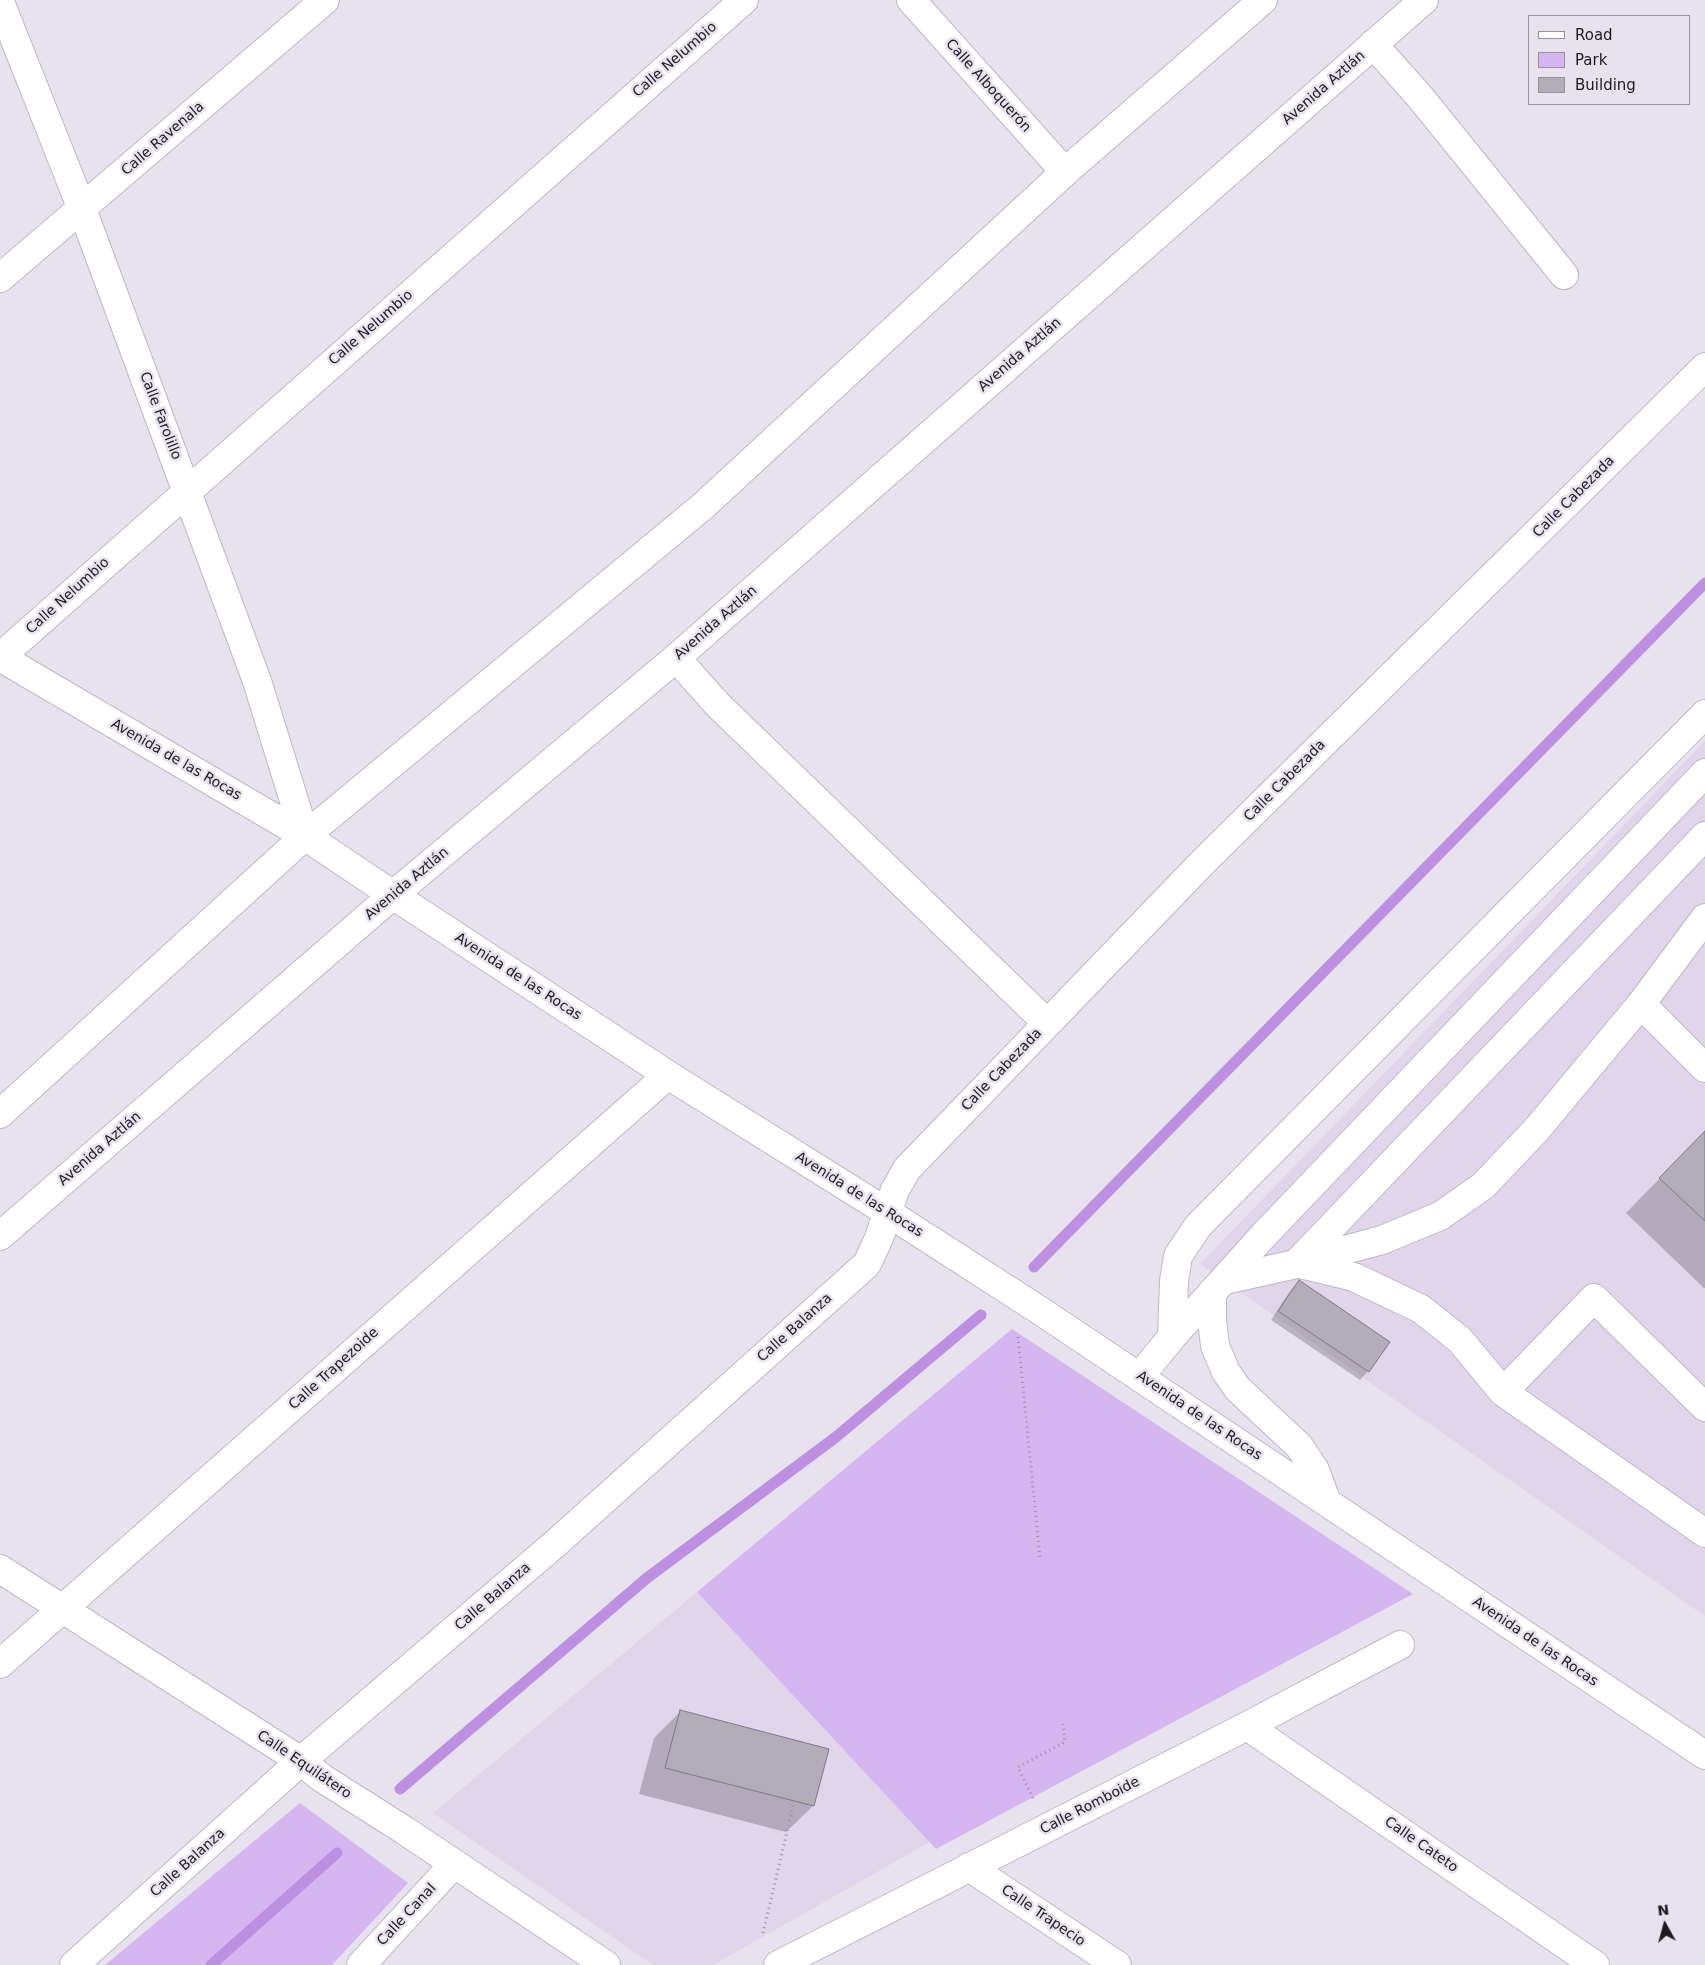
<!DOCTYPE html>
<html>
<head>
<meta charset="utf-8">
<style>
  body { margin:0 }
  #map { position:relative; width:1705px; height:1965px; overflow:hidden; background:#e8e1ee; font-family:"DejaVu Sans",sans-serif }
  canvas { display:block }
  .legend { position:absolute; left:1528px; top:15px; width:162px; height:90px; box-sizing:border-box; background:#e8e1ee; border:1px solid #96919b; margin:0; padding:6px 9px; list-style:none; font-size:15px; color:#1c1a1e }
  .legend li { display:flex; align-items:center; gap:10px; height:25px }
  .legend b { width:25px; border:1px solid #96919b }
  .north { position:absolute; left:1640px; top:1900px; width:50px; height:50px; -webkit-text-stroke:4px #e8e1ee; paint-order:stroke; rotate:353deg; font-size:14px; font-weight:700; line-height:20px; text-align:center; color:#1c1a1e }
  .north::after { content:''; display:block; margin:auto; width:18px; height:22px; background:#1c1a1e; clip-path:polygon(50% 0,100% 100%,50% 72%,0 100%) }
</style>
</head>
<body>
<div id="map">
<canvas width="1705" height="1965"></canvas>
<ul class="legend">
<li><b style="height:6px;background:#fff"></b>Road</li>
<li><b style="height:14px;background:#d5b6f1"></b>Park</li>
<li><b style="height:14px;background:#b3adba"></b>Building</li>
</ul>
<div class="north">N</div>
</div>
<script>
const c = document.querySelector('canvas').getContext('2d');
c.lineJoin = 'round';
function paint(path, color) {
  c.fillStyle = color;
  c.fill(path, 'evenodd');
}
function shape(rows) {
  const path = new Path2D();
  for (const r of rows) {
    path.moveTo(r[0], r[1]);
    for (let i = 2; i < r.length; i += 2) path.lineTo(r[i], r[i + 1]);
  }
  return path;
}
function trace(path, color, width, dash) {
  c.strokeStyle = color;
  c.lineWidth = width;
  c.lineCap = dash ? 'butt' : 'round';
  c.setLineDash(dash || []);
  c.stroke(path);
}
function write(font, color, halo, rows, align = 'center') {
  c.font = font + ' "DejaVu Sans",sans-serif';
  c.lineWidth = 5;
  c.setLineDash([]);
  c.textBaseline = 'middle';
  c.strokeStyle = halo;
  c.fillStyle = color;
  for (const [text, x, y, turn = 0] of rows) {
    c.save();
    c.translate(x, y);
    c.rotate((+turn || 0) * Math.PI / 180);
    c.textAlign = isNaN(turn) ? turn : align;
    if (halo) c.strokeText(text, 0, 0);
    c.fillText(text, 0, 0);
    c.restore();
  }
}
paint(shape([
  [1705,741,1705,1616,1200,1264],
  [697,1592,930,1842,713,1965,653,1965,433,1813]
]), '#e0d5ea');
paint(shape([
  [1012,1329,1413,1594,936,1849,697,1592],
  [300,1803,408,1883,332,1965,105,1965]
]), '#d5b6f1');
paint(shape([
  [1705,1132,1705,1288,1704,1288,1626,1213],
  [1299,1282,1368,1371,1360,1380,1271,1320,1290,1291],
  [680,1712,813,1806,786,1832,639,1794,654,1738]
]), '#0003');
trace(shape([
  [1034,1267,1705,583],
  [400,1789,647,1578,836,1437,981,1315],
  [211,1965,337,1853]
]), '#bd90e2', 11);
const building = shape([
  [1705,1131,1705,1221,1659,1178,1705,1131],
  [1299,1280,1390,1342,1369,1372,1278,1311,1299,1280],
  [680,1710,829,1749,814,1806,665,1768,680,1710]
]);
paint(building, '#b3adba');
trace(building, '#817b87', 1);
const minor = shape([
  [911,0,1065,172],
  [0,2,82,209,257,681,305,836],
  [1373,44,1420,97,1564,275],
  [0,278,325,0],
  [0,657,305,836,393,895,668,1075,887,1212,1036,1308,1705,1755],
  [0,657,744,0],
  [676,658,718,705,1047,1023],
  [1641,1004,1705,1068],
  [1297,1263,1382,1240,1440,1216,1483,1186,1537,1129,1641,1004,1705,918],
  [1300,1264,1354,1277,1421,1309,1460,1340,1503,1392,1705,1533],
  [1224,1280,1296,1264,1705,836],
  [1212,1292,1212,1320,1215,1346,1226,1372,1238,1389,1299,1446,1315,1470,1326,1500],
  [1172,1337,1174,1281,1178,1256,1198,1226,1705,714],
  [1140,1376,1172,1337,1263,1236,1705,773],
  [1503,1392,1594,1298,1705,1407],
  [0,1569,301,1761,322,1778,404,1830,606,1965],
  [0,1664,668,1075],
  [1247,1726,1595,1965],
  [969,1867,1117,1965],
  [74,1965,301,1761,556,1543,867,1264,879,1238,895,1190,907,1169,1205,860,1705,367],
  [361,1965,454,1864],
  [778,1965,1247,1726,1400,1645]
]);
const major = shape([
  [0,1114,305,836,703,506,1065,172,1263,0],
  [0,1236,393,895,676,658,1424,0]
]);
trace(minor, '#bfb8c5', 30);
trace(major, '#bfb8c5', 30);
trace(shape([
  [1018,1337,1040,1558],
  [1033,1798,1018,1767,1065,1742,1063,1724],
  [763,1933,794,1802]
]), '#9a959e', 3, [1, 4]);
trace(minor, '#fff', 28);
trace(major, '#fff', 28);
write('14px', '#1c1a1e', '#e8e1ee', [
  ["Calle Nelumbio",675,60,-41],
  ["Calle Alboquerón",988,86,48],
  ["Avenida Aztlán",1324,88,-41],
  ["Calle Ravenala",163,139,-41],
  ["Calle Nelumbio",371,328,-41],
  ["Avenida Aztlán",1020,355,-41],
  ["Calle Farolillo",160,416,69],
  ["Calle Cabezada",1574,497,-45],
  ["Calle Nelumbio",68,596,-42],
  ["Avenida Aztlán",716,623,-41],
  ["Avenida de las Rocas",176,760,30],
  ["Calle Cabezada",1285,781,-45],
  ["Avenida Aztlán",407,884,-40],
  ["Avenida de las Rocas",518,977,33],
  ["Calle Cabezada",1002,1070,-46],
  ["Avenida Aztlán",100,1149,-41],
  ["Avenida de las Rocas",859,1195,32],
  ["Calle Balanza",795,1328,-42],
  ["Calle Trapezoide",334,1369,-42],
  ["Avenida de las Rocas",1199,1416,34],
  ["Calle Balanza",493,1597,-41],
  ["Avenida de las Rocas",1535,1642,34],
  ["Calle Equilátero",304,1765,34],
  ["Calle Romboide",1090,1806,-27],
  ["Calle Cateto",1421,1845,35],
  ["Calle Balanza",188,1863,-42],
  ["Calle Canal",407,1915,-47],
  ["Calle Trapecio",1043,1916,34]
]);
</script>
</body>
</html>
